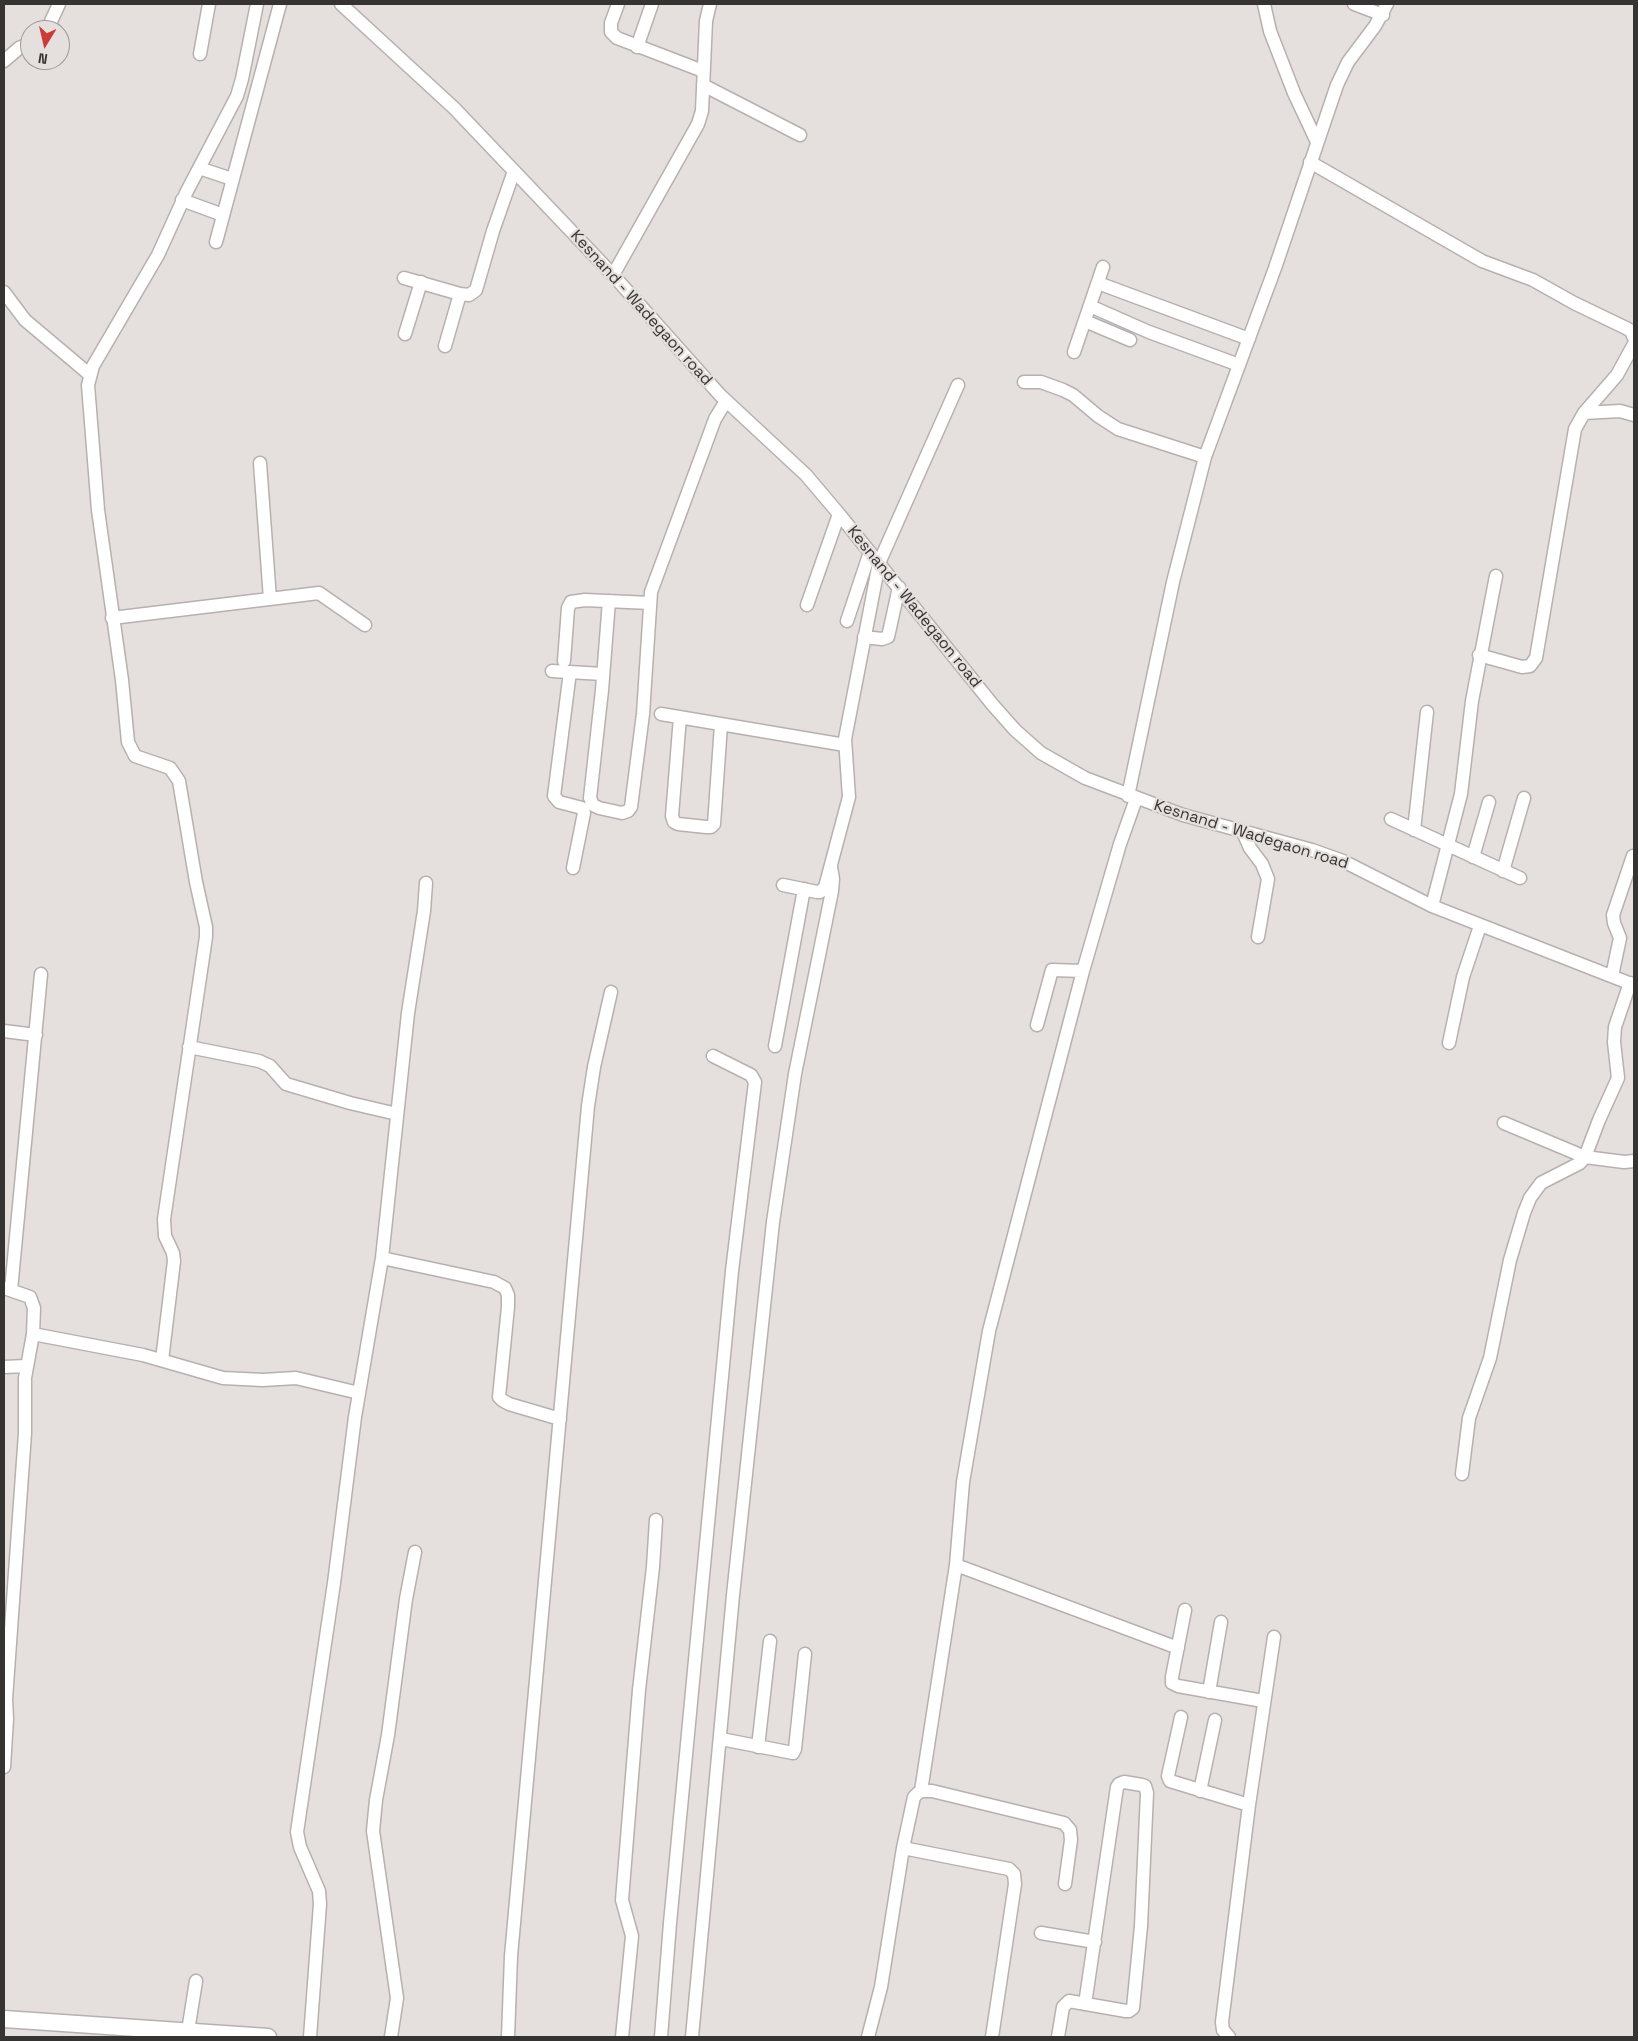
<!DOCTYPE html>
<html>
<head>
<meta charset="utf-8">
<style>
  body { margin:0 }
  #map { position:relative; width:1638px; height:2041px; overflow:hidden; background:#e5dfdd; font-family:"Space Grotesk",sans-serif }
  canvas { display:block }
  .frame { position:absolute; inset:0; border:5px solid #363433; pointer-events:none }
  .north { position:absolute; left:20px; top:20px; width:50px; height:50px; box-sizing:border-box; background:#e5dfdd; border:1px solid #9f9b99; border-radius:50%; rotate:189deg; font-size:14px; font-weight:700; line-height:20px; text-align:center; color:#363433 }
  .north::after { content:''; display:block; margin:auto; width:18px; height:22px; background:#ca3c38; clip-path:polygon(50% 0,100% 100%,50% 72%,0 100%) }
</style>
</head>
<body>
<div id="map">
<canvas width="1638" height="2041"></canvas>
<div class="frame"></div>
<div class="north">N</div>
</div>
<script>
const c = document.querySelector('canvas').getContext('2d');
c.lineJoin = 'round';
function shape(rows) {
  const path = new Path2D();
  for (const r of rows) {
    path.moveTo(r[0], r[1]);
    for (let i = 2; i < r.length; i += 2) path.lineTo(r[i], r[i + 1]);
  }
  return path;
}
function trace(path, color, width, dash) {
  c.strokeStyle = color;
  c.lineWidth = width;
  c.lineCap = dash ? 'butt' : 'round';
  c.setLineDash(dash || []);
  c.stroke(path);
}
function write(font, color, halo, rows, align = 'center') {
  c.font = font + ' "Space Grotesk",sans-serif';
  c.lineWidth = 4.5;
  c.setLineDash([]);
  c.textBaseline = 'middle';
  c.strokeStyle = halo;
  c.fillStyle = color;
  for (const [text, x, y, turn = 0] of rows) {
    c.save();
    c.translate(x, y);
    c.rotate((+turn || 0) * Math.PI / 180);
    c.textAlign = isNaN(turn) ? turn : align;
    if (halo) c.strokeText(text, 0, 0);
    c.fillText(text, 0, 0);
    c.restore();
  }
}
const minor = shape([
  [341,4,454,108,613,275,720,395,806,475,839,514,992,704,1015,730,1041,753,1085,778,1183,815,1312,850,1343,861,1432,906,1634,985],
  [618,4,611,23,611,32,617,38,703,71],
  [1264,4,1270,31,1294,93,1317,142],
  [1354,4,1383,15],
  [47,30,59,4],
  [637,47,652,4],
  [200,54,209,4],
  [4,61,19,48,30,43],
  [703,85,800,135],
  [1310,162,1482,261,1533,280,1574,303,1626,328,1631,331,1634,338],
  [199,168,232,179],
  [182,200,223,215],
  [216,242,280,4],
  [613,275,698,124,702,111,706,21,710,4],
  [404,278,460,294,469,295,476,290,493,231,514,171],
  [1098,283,1249,339],
  [4,292,25,320,89,374],
  [1090,306,1149,332,1239,365],
  [1085,321,1130,340],
  [405,334,421,282],
  [445,346,460,294],
  [1074,352,1103,267],
  [1024,382,1041,382,1063,390,1073,395,1098,416,1118,429,1205,457],
  [1584,413,1620,411,1634,415],
  [260,463,270,599],
  [609,601,602,690,590,798,593,805,599,808,622,813,628,811,631,807,643,714,651,592,715,419,726,401],
  [807,605,839,514],
  [112,618,319,593,365,625],
  [847,621,870,552],
  [864,637,882,639,888,637,899,587],
  [1479,655,1522,667,1530,666,1536,658,1575,429,1584,413,1617,375,1634,344],
  [564,661,568,608,571,602,585,600,650,603],
  [552,671,603,674],
  [570,672,554,796,559,802,582,808,584,813,573,868],
  [661,714,845,745],
  [680,717,672,816,674,822,678,824,706,827,711,827,714,824,721,725],
  [1128,796,1173,582,1205,457,1275,268,1337,85,1348,62,1375,26,1387,4],
  [1391,819,1520,878],
  [1414,830,1427,712],
  [1243,832,1250,848,1262,864,1268,879,1258,937],
  [1473,857,1489,802],
  [1503,871,1524,798],
  [783,885,817,892,820,892,825,887,849,797,845,739,879,563,958,385],
  [1432,906,1461,794,1472,701,1496,576],
  [1612,976,1620,938,1614,923,1613,915,1633,856],
  [1037,1025,1052,970,1083,971],
  [4,1031,36,1035],
  [1449,1043,1463,977,1480,926],
  [775,1046,804,889],
  [189,1047,259,1061,270,1066,286,1084,350,1103,397,1114],
  [1504,1123,1585,1157,1624,1162,1634,1161],
  [382,1258,494,1282,505,1288,508,1295,508,1307,499,1397,502,1400,509,1404,560,1419],
  [4,1288,30,1297,34,1308,33,1334,25,1378,25,1433,6,1699,7,1719,4,1767],
  [11,1290,41,974],
  [33,1334,143,1355,223,1378,263,1380,296,1378,359,1393],
  [162,1360,174,1261,173,1253,165,1236,164,1219,206,937,206,927,196,882,179,781,170,768,135,756,128,742,122,680,98,510,88,385,93,366,158,255,187,191,237,96,242,79,257,4],
  [4,1367,26,1366],
  [1462,1474,1469,1418,1490,1358,1510,1260,1524,1213,1530,1198,1541,1183,1580,1163,1585,1157,1599,1120,1618,1078,1614,1042,1615,1027,1630,983],
  [956,1565,1178,1648],
  [1185,1610,1172,1677,1172,1683,1178,1686,1263,1701],
  [1209,1692,1221,1622],
  [1181,1717,1168,1776,1170,1781,1249,1805],
  [721,1739,793,1753,795,1749,805,1654],
  [758,1747,770,1641],
  [921,1791,956,1565,963,1482,989,1331,1083,971,1120,844,1136,799],
  [1200,1791,1215,1720],
  [903,1848,1009,1869,1014,1874,1015,1884,992,2037],
  [1041,1933,1095,1942],
  [188,2031,196,1981],
  [310,2037,320,1904,319,1891,300,1847,297,1832,334,1583,355,1417,382,1258,408,1013,424,911,426,883],
  [391,2037,397,1998,373,1831,376,1800,388,1735,406,1599,415,1552],
  [508,2037,511,1956,588,1106,594,1067,611,992],
  [622,2037,632,1936,622,1900,639,1690,653,1567,656,1520],
  [661,2037,670,1923,732,1271,755,1082,751,1075,713,1056],
  [692,2037,733,1595,773,1222,795,1074,832,891,833,879,831,867],
  [868,2037,881,1987,903,1848,914,1797,918,1793,921,1791,932,1791,1064,1823,1070,1830,1071,1840,1065,1884],
  [1058,2037,1063,2007,1069,2001,1126,2011,1129,2011,1133,2008,1141,1926,1147,1793,1145,1786,1142,1785,1124,1782,1119,1784,1117,1787,1085,2004],
  [1229,2037,1223,2030,1222,2022,1249,1805,1274,1637]
]);
const major = shape([
  [4,2019,268,2037]
]);
trace(minor, '#b6b1af', 15);
trace(major, '#b6b1af', 19);
trace(minor, '#fff', 12);
trace(major, '#fff', 16);
write('16px', '#363433', '#e5dfdd', [
  ["Kesnand - Wadegaon road",641,308,48],
  ["Kesnand - Wadegaon road",914,607,51],
  ["Kesnand - Wadegaon road",1251,835,17]
]);
</script>
</body>
</html>
